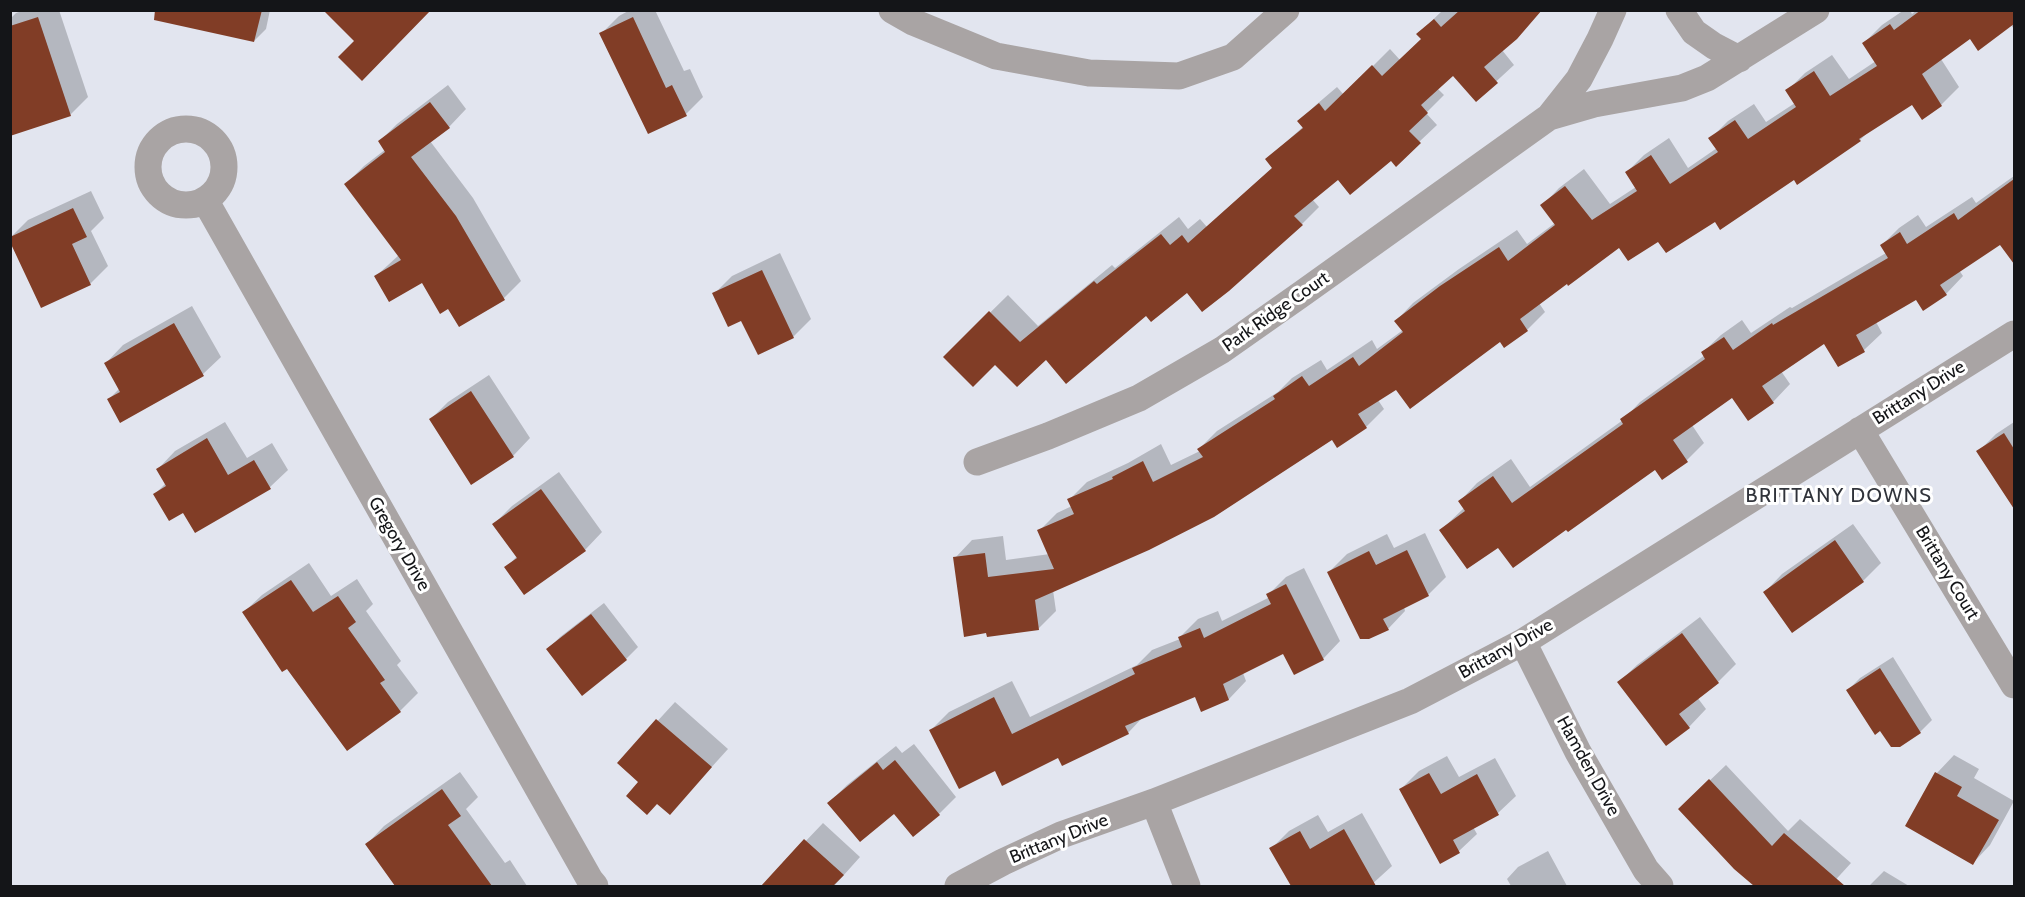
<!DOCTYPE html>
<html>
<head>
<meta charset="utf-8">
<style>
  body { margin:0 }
  #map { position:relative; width:2025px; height:897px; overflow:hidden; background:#e2e5ef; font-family:Cabin,sans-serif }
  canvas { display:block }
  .frame { position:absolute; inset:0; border:12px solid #141518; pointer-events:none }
</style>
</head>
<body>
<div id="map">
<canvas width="2025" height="897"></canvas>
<div class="frame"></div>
</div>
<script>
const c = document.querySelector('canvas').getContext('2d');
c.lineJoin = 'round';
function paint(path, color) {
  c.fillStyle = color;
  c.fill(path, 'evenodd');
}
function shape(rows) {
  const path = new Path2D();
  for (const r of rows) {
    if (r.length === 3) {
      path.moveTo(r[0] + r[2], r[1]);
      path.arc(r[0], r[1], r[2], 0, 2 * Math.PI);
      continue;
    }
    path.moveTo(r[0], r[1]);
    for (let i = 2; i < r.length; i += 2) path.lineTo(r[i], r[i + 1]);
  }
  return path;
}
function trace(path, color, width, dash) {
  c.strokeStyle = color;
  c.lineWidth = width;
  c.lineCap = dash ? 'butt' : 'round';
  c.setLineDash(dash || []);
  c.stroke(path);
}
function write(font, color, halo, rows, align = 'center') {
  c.font = font + ' Cabin,sans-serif';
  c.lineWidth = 6;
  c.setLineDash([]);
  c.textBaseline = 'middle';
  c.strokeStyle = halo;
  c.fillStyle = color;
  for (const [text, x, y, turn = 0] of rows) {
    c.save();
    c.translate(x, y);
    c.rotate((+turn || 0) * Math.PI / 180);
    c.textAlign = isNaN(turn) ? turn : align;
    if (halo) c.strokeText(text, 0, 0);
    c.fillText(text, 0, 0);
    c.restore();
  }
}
paint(shape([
  [25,10,59,10,88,97,70,115,10,131,10,19,16,13],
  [196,10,270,10,266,29,254,41],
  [630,10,655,10,684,71,690,69,703,97,686,114,601,34,619,16],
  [1443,10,1542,10,1502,50,1514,65,1476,100,1453,73,1437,88,1444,95,1426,113,1437,125,1419,142,1391,159,1338,177,1312,199,1319,207,1302,224,1187,291,1147,314,1046,358,995,363,945,357,1008,295,1038,326,1112,265,1115,268,1179,217,1188,229,1200,219,1207,227,1273,167,1267,159,1304,126,1299,121,1317,104,1337,87,1344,95,1390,49,1400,60,1423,39,1418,34],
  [1904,10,1910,10,1912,14,1917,10,2014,10,2014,29,2011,25,1970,37,1941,59,1959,87,1941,105,1922,117,1912,103,1869,131,1860,140,1715,220,1658,240,1619,245,1539,303,1545,312,1527,330,1500,340,1396,388,1378,400,1384,409,1366,427,1332,438,1053,590,1056,611,1038,629,955,558,972,540,1003,536,1006,560,1050,554,1039,531,1057,513,1072,506,1069,500,1087,482,1128,463,1161,444,1171,465,1200,451,1199,449,1217,431,1278,392,1292,378,1321,360,1327,370,1372,340,1377,349,1403,330,1396,321,1413,303,1459,269,1517,230,1527,244,1555,223,1542,206,1559,188,1584,169,1610,204,1636,187,1627,172,1644,155,1669,138,1688,168,1717,148,1710,139,1728,121,1754,104,1766,122,1795,103,1787,91,1805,73,1832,55,1849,79,1876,61,1864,43,1882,25],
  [448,85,466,109,449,127,430,141,473,198,521,281,504,298,449,307,422,281,376,276,399,255,346,184,364,166,386,149,380,141,397,124],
  [2014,176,2014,252,2010,256,2001,243,1959,270,1963,276,1946,294,1917,298,1876,322,1882,333,1864,350,1838,365,1825,342,1781,371,1790,384,1773,402,1732,396,1692,425,1704,443,1687,460,1656,468,1567,528,1498,546,1441,530,1464,508,1460,501,1477,483,1511,459,1530,487,1623,420,1640,402,1705,355,1703,352,1721,335,1742,320,1751,333,1790,307,1792,308,1886,253,1882,245,1899,228,1918,215,1926,227,1972,197,1976,203],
  [91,191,104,218,91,231,108,266,90,284,10,238,28,220],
  [780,253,811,319,793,337,742,319,714,294,732,276],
  [192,306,221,357,203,374,109,399,120,388,106,363,123,345],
  [489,375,530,438,513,456,431,419,448,402],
  [225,422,247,458,272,443,288,470,270,487,196,531,184,511,155,494,166,483,158,469,175,451],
  [2014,422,2014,505,1978,452,1996,434],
  [559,472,602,532,585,550,506,568,517,556,494,524,512,506],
  [1853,524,1881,563,1863,581,1765,592,1782,574],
  [1425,533,1446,577,1428,595,1404,607,1405,611,1388,629,1329,572,1347,554,1387,534,1394,548],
  [309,563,331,596,357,579,373,604,366,611,401,661,397,665,418,693,400,711,288,666,244,612,262,595],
  [1304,568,1340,641,1323,659,1284,652,1243,673,1246,681,1229,699,1201,710,1195,695,1143,717,1128,733,1059,756,996,769,931,730,949,712,1012,681,1030,717,1137,665,1152,650,1180,639,1180,637,1198,619,1218,611,1222,621,1270,597,1268,595,1286,577],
  [604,603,638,647,626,659,582,693,548,649,560,637],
  [1700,617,1736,664,1718,682,1697,697,1706,709,1689,727,1619,682,1637,665],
  [1893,657,1932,720,1920,732,1848,690,1860,678],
  [675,702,728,749,670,813,658,803,640,782,619,763],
  [914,744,956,797,939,814,895,812,829,803,847,785,896,746,902,753],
  [1954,755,1979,769,1974,778,2014,801,1990,845,1973,863,1937,773],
  [1447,756,1459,777,1495,758,1516,796,1498,813,1473,827,1477,834,1459,851,1440,862,1401,789,1419,771],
  [1726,765,1788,831,1800,819,1851,863,1830,886,1756,886,1735,868,1680,809],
  [460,772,478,797,466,809,505,863,510,860,527,886,410,886,409,884,406,886,397,886,367,844,384,826],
  [1362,813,1392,866,1370,886,1293,886,1271,849,1289,831,1318,815,1328,832],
  [823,823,860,857,834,886,763,886],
  [1548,851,1567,886,1511,886,1507,879,1518,867],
  [1884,871,1909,886,1869,886]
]), '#0003');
paint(shape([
  [155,10,262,10,254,42,154,20],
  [323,10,431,10,362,81,338,57,354,41],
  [1460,10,1542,10,1517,39,1484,67,1498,83,1476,102,1453,76,1421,105,1428,113,1409,131,1421,143,1396,167,1391,161,1350,195,1338,180,1294,216,1303,225,1229,291,1202,312,1187,293,1151,322,1146,316,1066,384,1046,360,1017,387,995,365,973,387,943,357,989,311,1020,342,1094,281,1097,284,1161,234,1170,245,1182,235,1188,243,1272,168,1265,159,1303,128,1297,121,1319,103,1325,111,1372,65,1382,76,1421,39,1416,34,1434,19,1441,27],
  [1921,10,2014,10,2014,24,1978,51,1970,39,1922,74,1942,106,1922,120,1912,105,1859,139,1861,141,1797,185,1794,180,1720,230,1715,222,1666,253,1658,242,1628,261,1619,248,1568,286,1567,284,1520,319,1528,331,1504,348,1500,342,1410,409,1396,390,1358,414,1367,428,1337,448,1332,440,1214,517,1149,550,1035,600,1039,630,987,637,986,633,964,637,953,557,985,553,988,577,1054,569,1037,530,1074,514,1067,499,1113,479,1112,477,1143,461,1153,482,1203,457,1197,449,1275,399,1273,396,1302,376,1309,386,1353,357,1359,366,1403,332,1394,321,1440,286,1499,247,1508,261,1555,225,1540,205,1565,186,1592,220,1637,191,1625,172,1651,155,1670,184,1718,152,1708,138,1735,120,1748,139,1796,107,1785,90,1814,71,1830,96,1877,66,1862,43,1890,24,1894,30],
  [38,17,71,116,10,136,10,26],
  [633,17,666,88,672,85,687,116,648,134,599,33],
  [430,102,450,128,411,157,456,216,505,300,459,327,448,309,440,314,422,283,389,302,374,276,401,260,344,184,385,152,378,141],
  [2014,179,2014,264,2000,245,1940,285,1947,295,1923,311,1916,300,1856,335,1865,352,1838,367,1824,344,1762,386,1774,403,1748,421,1732,398,1673,440,1688,462,1662,480,1655,470,1568,532,1566,530,1513,568,1498,548,1467,569,1439,530,1465,511,1458,501,1493,476,1512,503,1623,424,1620,419,1705,359,1701,352,1724,337,1733,350,1772,323,1773,325,1888,258,1880,245,1900,232,1907,244,1954,213,1958,220],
  [73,208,87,237,72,244,91,285,41,308,10,242,10,237],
  [762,270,794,338,758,355,741,321,728,327,712,293],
  [174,323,204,376,120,423,107,399,120,392,104,363],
  [471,391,514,457,471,485,429,419],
  [2004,433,2014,449,2014,509,1976,451],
  [207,438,228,475,254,460,271,489,195,533,183,513,169,521,153,494,166,486,156,469],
  [541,489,586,551,524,595,504,567,517,558,492,524],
  [1835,540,1864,582,1792,633,1763,592],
  [1407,550,1429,596,1383,619,1389,630,1369,639,1360,639,1327,572,1369,551,1376,565],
  [291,580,313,612,338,596,356,622,348,628,385,680,380,683,401,712,347,751,287,669,282,672,242,612],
  [1286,584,1324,660,1294,675,1283,654,1223,684,1229,700,1201,712,1195,697,1125,726,1129,734,1062,766,1058,758,1002,786,995,771,959,789,929,730,994,697,1012,734,1135,674,1132,668,1182,647,1178,637,1200,628,1204,638,1271,604,1266,594],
  [591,614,627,660,582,696,546,649],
  [1682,633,1719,683,1679,714,1690,728,1666,746,1617,682],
  [1880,668,1921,733,1900,747,1891,747,1880,731,1875,735,1846,690],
  [656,719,712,767,670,815,657,804,647,815,626,796,638,782,617,763],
  [895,760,940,815,913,837,894,814,860,842,827,803,877,762,883,770],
  [1935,772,1962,787,1957,796,1999,820,1973,865,1905,826],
  [1429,773,1441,794,1477,774,1499,815,1453,840,1460,853,1440,864,1399,789],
  [1709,779,1772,846,1784,833,1845,886,1754,886,1734,869,1678,809],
  [442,789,461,816,448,825,492,886,395,886,365,844],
  [1344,829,1376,886,1291,886,1269,848,1300,831,1310,849],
  [804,839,844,875,833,886,761,886]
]), '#813d26');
trace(shape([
  [892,10,913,22,996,56,1089,73,1179,76,1233,57,1286,10],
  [1679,10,1694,32,1714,46,1739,59],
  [1549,117,1594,104,1682,88,1707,78,1816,10],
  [186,167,38],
  [205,200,590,880,595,886],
  [1860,430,2014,685],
  [977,462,1048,436,1139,398,1222,350,1303,293,1549,117,1579,79,1600,39,1613,10],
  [1523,642,1578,752,1646,870,1660,886],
  [1154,802,1187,886],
  [958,886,1003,862,1061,835,1154,802,1410,701,1523,642,2014,334]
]), '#a9a4a4', 27);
write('18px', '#141518', '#fff', [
  ["Park Ridge Court",1276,312,-35],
  ["Brittany Drive",1919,393,-32],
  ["Gregory Drive",399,544,60],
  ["Brittany Court",1947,573,59],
  ["Brittany Drive",1506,649,-29],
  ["Hamden Drive",1588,766,61],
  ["Brittany Drive",1059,839,-22]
]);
c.letterSpacing = '1.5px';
write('20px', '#30333a', '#fff', [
  ["BRITTANY DOWNS",1839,496]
]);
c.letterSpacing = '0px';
</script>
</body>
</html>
